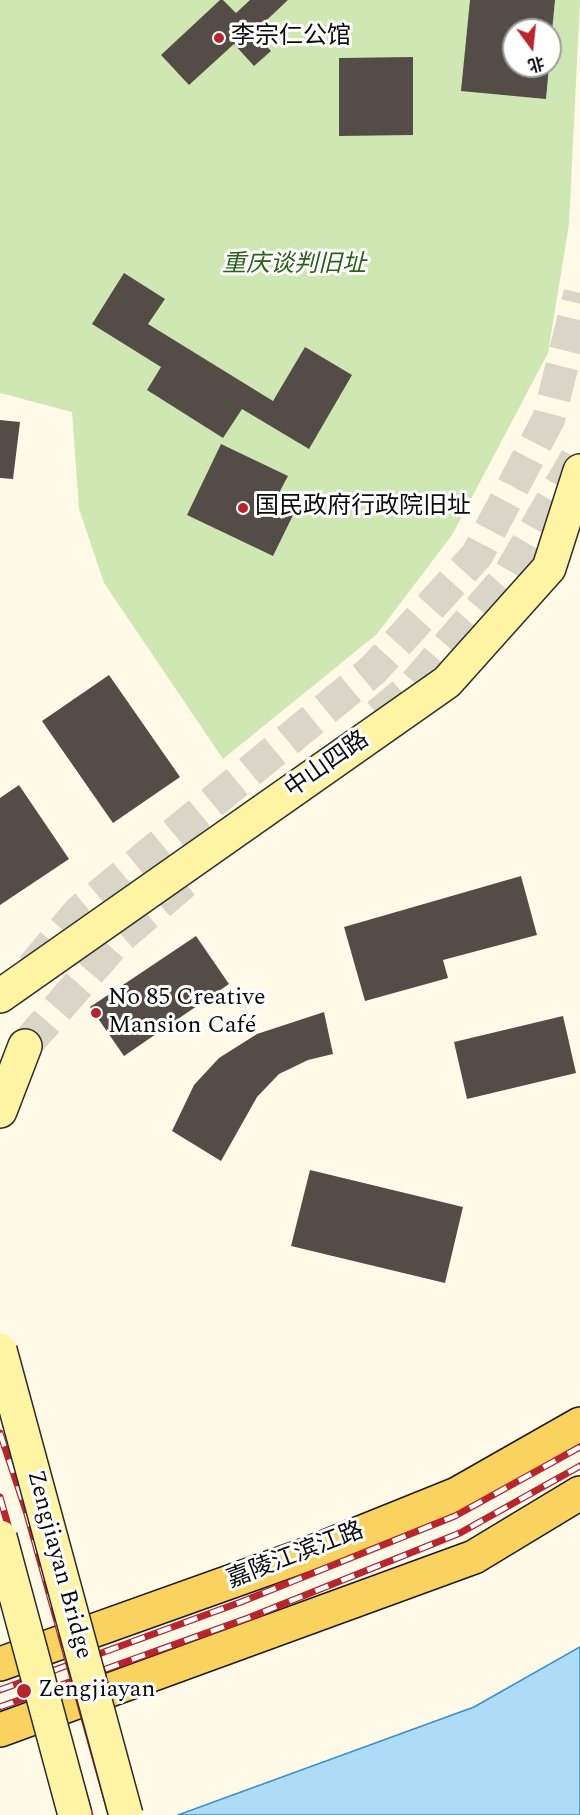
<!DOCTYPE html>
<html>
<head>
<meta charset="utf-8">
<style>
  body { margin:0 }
  #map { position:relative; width:580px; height:1815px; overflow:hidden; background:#fffae8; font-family:Spectral,"Noto Sans SC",serif }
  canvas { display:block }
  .north { position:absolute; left:502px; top:18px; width:60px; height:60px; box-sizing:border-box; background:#fff; border:2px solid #9d9d9d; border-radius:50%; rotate:165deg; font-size:16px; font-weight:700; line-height:24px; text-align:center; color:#0b0b0b }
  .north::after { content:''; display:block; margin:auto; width:21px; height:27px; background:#ba242c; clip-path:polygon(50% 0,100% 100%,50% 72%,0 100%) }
</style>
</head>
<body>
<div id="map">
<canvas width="580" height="1815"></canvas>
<div class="north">北</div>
</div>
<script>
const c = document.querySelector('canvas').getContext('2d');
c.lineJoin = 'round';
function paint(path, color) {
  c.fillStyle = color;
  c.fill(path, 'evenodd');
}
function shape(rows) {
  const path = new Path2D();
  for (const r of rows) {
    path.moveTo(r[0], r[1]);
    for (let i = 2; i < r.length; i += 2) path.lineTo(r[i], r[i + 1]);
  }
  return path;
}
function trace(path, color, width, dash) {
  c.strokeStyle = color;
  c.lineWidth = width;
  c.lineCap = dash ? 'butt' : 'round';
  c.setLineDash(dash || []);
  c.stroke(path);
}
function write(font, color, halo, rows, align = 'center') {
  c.font = font + ' Spectral,"Noto Sans SC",serif';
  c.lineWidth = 6;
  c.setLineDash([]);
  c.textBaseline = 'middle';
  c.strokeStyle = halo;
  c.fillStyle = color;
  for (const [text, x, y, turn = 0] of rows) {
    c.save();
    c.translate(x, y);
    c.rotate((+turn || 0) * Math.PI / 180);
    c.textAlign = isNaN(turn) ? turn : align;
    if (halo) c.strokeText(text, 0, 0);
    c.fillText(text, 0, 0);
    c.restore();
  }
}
paint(shape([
  [0,0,580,0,569,224,548,353,452,535,377,634,223,759,104,583,79,509,72,412,0,393],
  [514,30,550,30,550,66,514,66]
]), '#cfe8b3');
const water = shape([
  [580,1647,580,1815,178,1815,474,1707,580,1647]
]);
paint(water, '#aedbf6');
trace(water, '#3591cd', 1.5);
paint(shape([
  [220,0,223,0,236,13,250,0,288,0,254,32,271,51,254,66,234,44,189,85,161,55],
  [470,0,555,0,550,52,550,30,514,30,514,66,549,66,546,99,461,91],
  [413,57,413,135,339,136,339,58],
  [124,273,165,299,148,324,273,401,305,347,352,375,309,449,242,409,223,438,147,390,161,367,92,324],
  [0,420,20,422,13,479,0,478],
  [221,444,288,476,280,491,300,501,273,556,187,515],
  [109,675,180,777,113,823,42,721],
  [19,785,69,859,0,905,0,798],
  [521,876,537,935,443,960,448,978,365,1001,344,927],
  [196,936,229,984,124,1056,90,1007],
  [324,1012,333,1054,308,1060,279,1074,257,1097,221,1161,172,1131,194,1085,219,1058,257,1034],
  [563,1016,576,1073,467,1099,454,1042],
  [310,1170,463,1207,445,1283,291,1246]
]), '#534c47');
trace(shape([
  [378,715,415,684,509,575,580,452],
  [32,968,79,912,373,670,477,555,549,418,580,293],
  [25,1046,118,939,189,878]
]), '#dad6c7', 33, [33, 16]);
const secondary = shape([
  [0,996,447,682,549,568,580,471],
  [0,1111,25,1046]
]);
const primary = shape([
  [0,1664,308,1554,457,1494,580,1424],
  [0,1730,474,1557,580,1493]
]);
trace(secondary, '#2d2d2d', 36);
trace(primary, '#1c1c1c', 36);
trace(secondary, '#fff4a3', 33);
trace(primary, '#f9d25f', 33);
const rail = shape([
  [0,1433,27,1514,111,1815],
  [0,1497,90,1815],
  [0,1690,241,1602,455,1516,580,1447],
  [0,1707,248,1618,460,1533,580,1466]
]);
trace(rail, '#ba242c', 7);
trace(rail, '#fff', 4.5, [14]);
const secondaryBridge = shape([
  [0,1350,126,1815],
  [0,1537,75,1815]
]);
trace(secondaryBridge, '#2d2d2d', 36, []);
trace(secondaryBridge, '#fff4a3', 33);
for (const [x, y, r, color] of [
  [219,38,6,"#ba242c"],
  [243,508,6,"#ba242c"],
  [96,1013,6,"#ba242c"],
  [24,1691,8,"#ba242c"]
]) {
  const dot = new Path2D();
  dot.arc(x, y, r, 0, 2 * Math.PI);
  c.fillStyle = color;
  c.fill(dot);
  trace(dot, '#fff', 2);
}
write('24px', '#0b0b0b', '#fff', [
  ["李宗仁公馆",231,38],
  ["国民政府行政院旧址",255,508],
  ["No 85 Creative",108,999],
  ["Mansion Café",108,1027],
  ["Zengjiayan",38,1691]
], 'left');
write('italic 24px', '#2b611c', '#fff', [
  ["重庆谈判旧址",294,266]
]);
write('24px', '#0b0b0b', '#fff', [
  ["中山四路",328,766,-35],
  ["嘉陵江滨江路",296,1557,-21],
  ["Zengjiayan Bridge",58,1565,75]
]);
</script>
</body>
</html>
